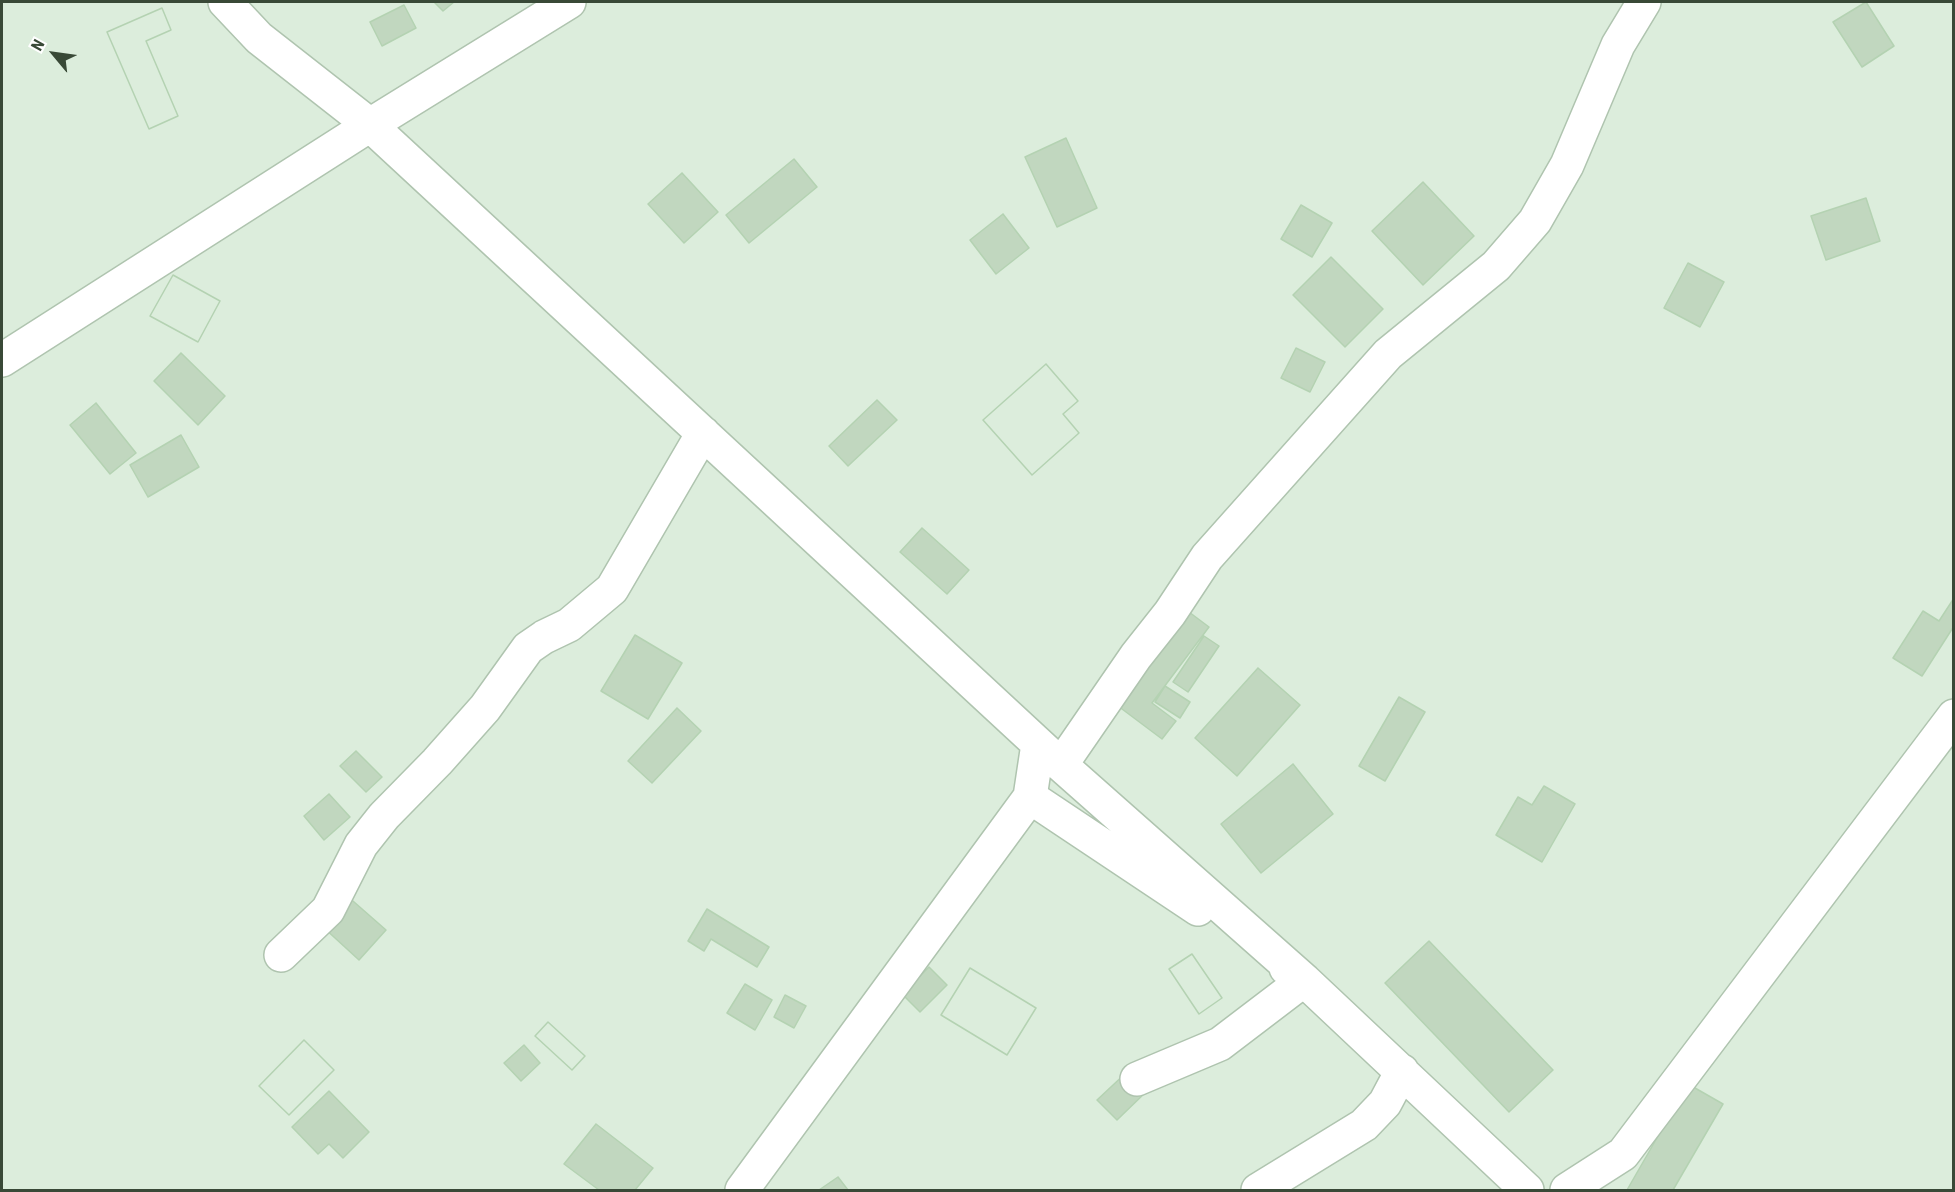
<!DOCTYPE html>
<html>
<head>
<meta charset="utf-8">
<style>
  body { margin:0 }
  #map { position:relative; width:1955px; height:1192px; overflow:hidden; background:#eaf5ea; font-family:"Roboto Condensed",sans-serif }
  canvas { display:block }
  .frame { position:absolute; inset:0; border:3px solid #394937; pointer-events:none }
  .north { position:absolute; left:24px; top:24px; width:60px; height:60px; -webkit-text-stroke:4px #fff; paint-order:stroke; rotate:299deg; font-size:16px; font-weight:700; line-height:24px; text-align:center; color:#394937 }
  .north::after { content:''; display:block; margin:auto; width:21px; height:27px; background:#394937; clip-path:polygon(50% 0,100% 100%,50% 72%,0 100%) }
</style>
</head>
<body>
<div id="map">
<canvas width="1955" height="1192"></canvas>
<div class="frame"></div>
<div class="north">N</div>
</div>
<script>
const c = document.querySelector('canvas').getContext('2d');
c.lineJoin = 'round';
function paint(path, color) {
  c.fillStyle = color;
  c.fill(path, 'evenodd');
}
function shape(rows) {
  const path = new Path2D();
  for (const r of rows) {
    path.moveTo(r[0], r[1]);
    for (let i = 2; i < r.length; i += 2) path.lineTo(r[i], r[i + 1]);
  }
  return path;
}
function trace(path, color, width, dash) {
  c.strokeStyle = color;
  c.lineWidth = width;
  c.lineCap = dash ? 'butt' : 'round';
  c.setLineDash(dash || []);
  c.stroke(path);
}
paint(shape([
  [2,2,1953,2,1953,1190,2,1190]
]), '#dceddc');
const building = shape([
  [434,2,454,2,443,11,434,2],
  [1866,2,1894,46,1862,67,1833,22,1866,2],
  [404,5,416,28,382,46,370,22,404,5],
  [162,8,171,30,146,41,178,116,149,129,107,32,162,8],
  [162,8,171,30,146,41,178,116,149,129,107,32,162,8],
  [1066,138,1097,208,1057,227,1025,157,1066,138],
  [794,159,817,187,749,243,726,215,794,159],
  [682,173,718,212,684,243,648,204,682,173],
  [1423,182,1474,236,1423,285,1372,231,1423,182],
  [1866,198,1880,241,1826,260,1811,216,1866,198],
  [1301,205,1332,223,1312,257,1281,239,1301,205],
  [1003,214,1029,248,996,274,970,240,1003,214],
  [1331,257,1383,309,1345,347,1293,295,1331,257],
  [1688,263,1724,282,1700,327,1664,308,1688,263],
  [173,275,220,301,198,342,150,316,173,275],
  [173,275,220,301,198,342,150,316,173,275],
  [1296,348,1325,362,1310,392,1281,378,1296,348],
  [181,353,225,396,198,425,154,381,181,353],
  [1046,364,1078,401,1063,414,1079,433,1032,475,983,420,1046,364],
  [1046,364,1078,401,1063,414,1079,433,1032,475,983,420,1046,364],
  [877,400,897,420,848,466,829,446,877,400],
  [96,403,136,453,110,474,70,425,96,403],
  [181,435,199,467,148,497,130,465,181,435],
  [922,528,969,570,947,594,900,552,922,528],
  [1954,598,1954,626,1922,676,1893,658,1923,611,1939,621,1954,598],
  [1177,603,1209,627,1152,703,1176,721,1162,739,1106,697,1177,603],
  [635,635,682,663,648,719,601,691,635,635],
  [1204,636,1219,646,1188,692,1173,682,1204,636],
  [1258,668,1300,705,1237,776,1195,738,1258,668],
  [1165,686,1190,702,1180,718,1155,702,1165,686],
  [1399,697,1425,712,1385,781,1359,766,1399,697],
  [677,708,701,731,652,783,628,761,677,708],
  [356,751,382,777,366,792,340,766,356,751],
  [1293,764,1333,814,1261,873,1221,824,1293,764],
  [1544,786,1575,804,1542,862,1496,835,1518,797,1532,805,1544,786],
  [329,794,350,817,324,840,304,816,329,794],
  [337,887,386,930,359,960,311,916,337,887],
  [707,909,769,947,757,967,711,939,704,951,688,941,707,909],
  [1429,941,1553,1070,1509,1112,1385,983,1429,941],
  [1192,954,1222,998,1199,1014,1169,969,1192,954],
  [1192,954,1222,998,1199,1014,1169,969,1192,954],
  [929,967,947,985,920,1012,902,994,929,967],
  [970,968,1036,1008,1007,1055,941,1015,970,968],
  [970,968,1036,1008,1007,1055,941,1015,970,968],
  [745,984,772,1000,755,1030,727,1013,745,984],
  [785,995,806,1006,794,1028,774,1017,785,995],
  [548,1022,585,1056,572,1070,535,1036,548,1022],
  [548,1022,585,1056,572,1070,535,1036,548,1022],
  [304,1040,334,1070,289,1115,259,1086,304,1040],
  [304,1040,334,1070,289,1115,259,1086,304,1040],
  [524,1045,540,1063,521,1081,504,1063,524,1045],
  [1128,1071,1147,1091,1117,1120,1097,1100,1128,1071],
  [1688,1084,1723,1104,1673,1190,1627,1190,1688,1084],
  [329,1091,369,1132,343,1158,329,1144,318,1154,292,1127,329,1091],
  [596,1124,653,1168,635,1190,599,1190,564,1164,596,1124],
  [838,1177,848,1190,819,1190,838,1177]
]);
paint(building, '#c1d7bf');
trace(building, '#b4d2b2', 1.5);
const minor = shape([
  [225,2,259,38,370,125,1061,765,1304,980,1527,1190],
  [2,360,370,125,569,2],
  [1061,765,1136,656,1170,613,1207,557,1388,354,1496,266,1535,221,1567,165,1618,45,1644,2],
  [1030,797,1198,909],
  [281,955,328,910,361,845,384,816,437,762,485,708,528,648,544,637,569,625,612,589,703,433],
  [1137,1079,1220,1044,1304,980,1286,968],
  [742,1190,1030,797,1038,744],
  [1258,1190,1364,1125,1385,1103,1402,1071],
  [1567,1190,1623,1154,1954,716]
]);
trace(minor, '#afc4af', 36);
trace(minor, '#fff', 33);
</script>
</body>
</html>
